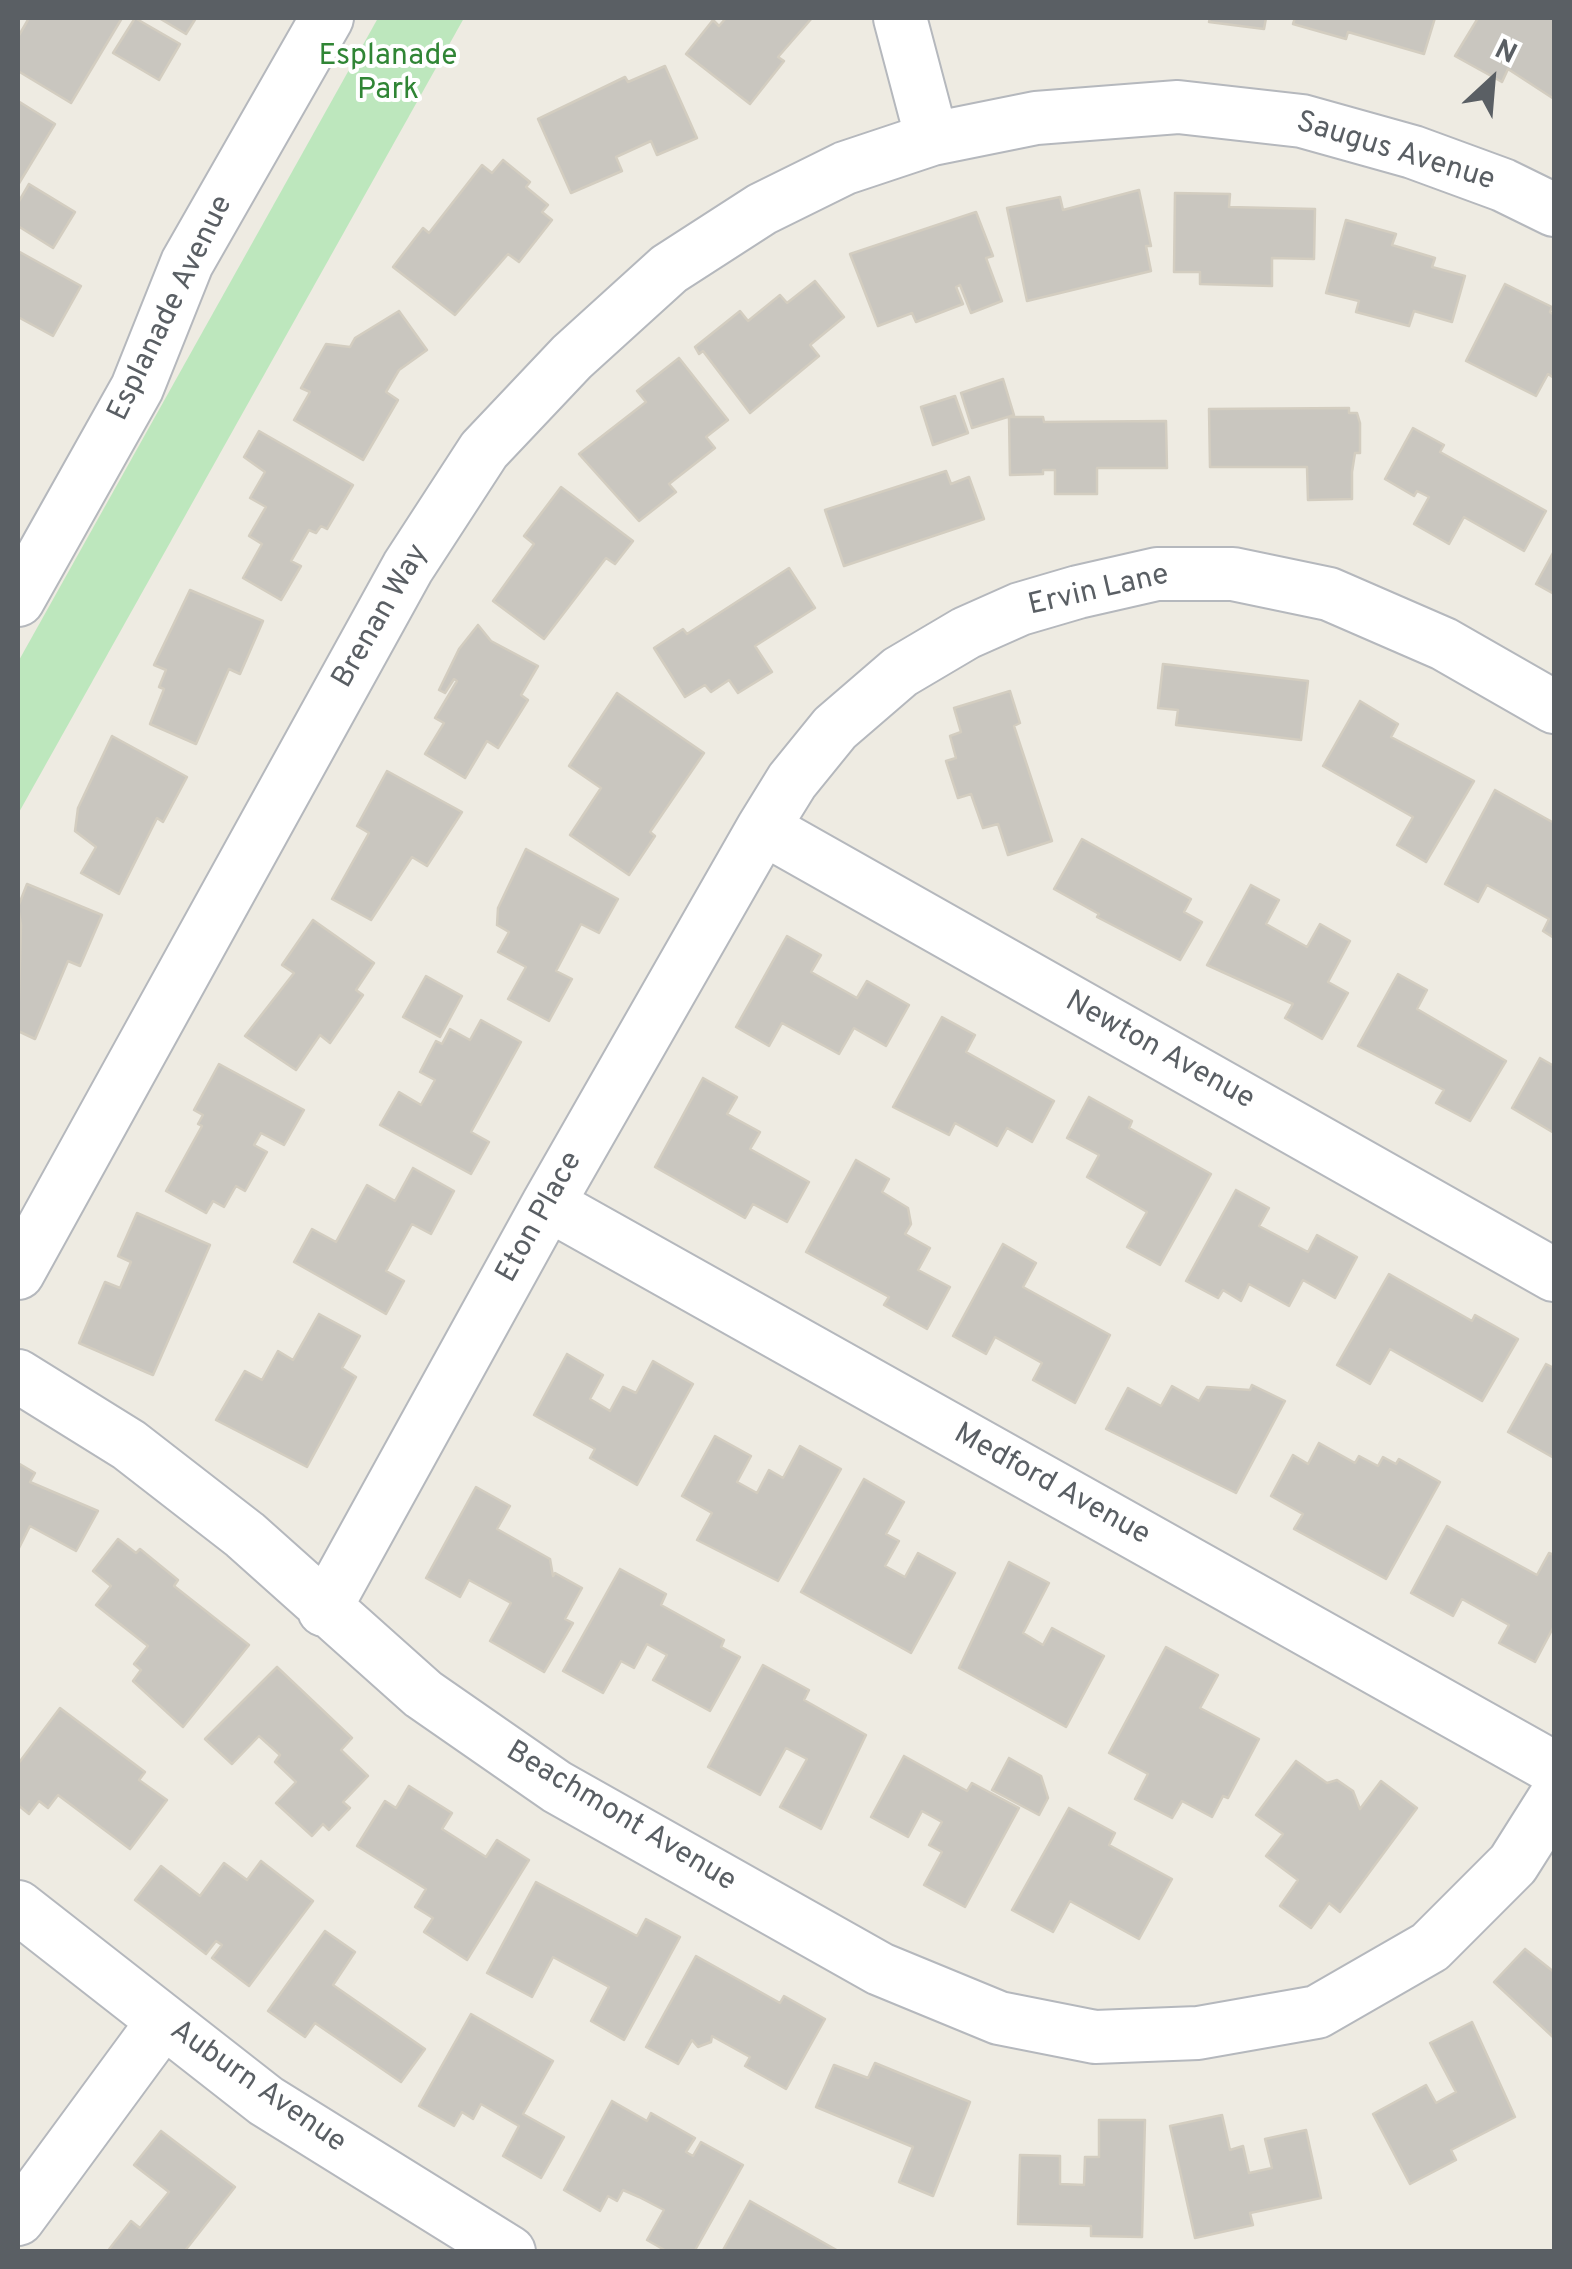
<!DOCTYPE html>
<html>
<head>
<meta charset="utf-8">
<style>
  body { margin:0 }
  #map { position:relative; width:1572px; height:2269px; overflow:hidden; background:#eeebe2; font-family:Overpass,sans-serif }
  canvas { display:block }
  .frame { position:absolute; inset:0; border:20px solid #5a5f64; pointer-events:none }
  .north { position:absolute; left:1442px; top:30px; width:100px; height:100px; -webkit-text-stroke:8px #fff; paint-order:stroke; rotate:26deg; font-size:28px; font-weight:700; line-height:40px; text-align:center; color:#5a5f64 }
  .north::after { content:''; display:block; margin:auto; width:35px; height:45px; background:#5a5f64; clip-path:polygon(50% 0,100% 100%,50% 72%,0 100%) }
</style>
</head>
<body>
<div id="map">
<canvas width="1572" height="2269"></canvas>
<div class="frame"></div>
<div class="north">N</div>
</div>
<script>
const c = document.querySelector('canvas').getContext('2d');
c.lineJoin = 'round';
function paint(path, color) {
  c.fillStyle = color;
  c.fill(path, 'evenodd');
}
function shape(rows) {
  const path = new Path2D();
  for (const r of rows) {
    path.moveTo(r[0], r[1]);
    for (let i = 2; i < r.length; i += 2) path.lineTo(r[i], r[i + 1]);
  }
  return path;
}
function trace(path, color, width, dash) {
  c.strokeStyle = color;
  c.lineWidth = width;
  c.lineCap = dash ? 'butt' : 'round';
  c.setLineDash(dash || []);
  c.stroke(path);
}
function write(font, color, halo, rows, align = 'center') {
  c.font = font + ' Overpass,sans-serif';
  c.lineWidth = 8;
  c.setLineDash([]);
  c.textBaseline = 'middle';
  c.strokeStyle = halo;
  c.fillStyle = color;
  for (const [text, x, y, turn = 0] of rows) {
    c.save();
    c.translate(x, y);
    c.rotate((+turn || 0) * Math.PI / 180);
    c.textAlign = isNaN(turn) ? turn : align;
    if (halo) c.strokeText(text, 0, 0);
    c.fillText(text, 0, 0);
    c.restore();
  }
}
paint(shape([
  [378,18,464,18,18,814,18,662]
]), '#bde7bd');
const building = shape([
  [29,18,122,18,71,103,18,71,18,37,29,18],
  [135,18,180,44,159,80,113,53,135,18],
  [159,18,196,18,186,34,159,18],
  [726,18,812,18,778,57,784,61,750,104,686,54,713,20,719,26,726,18],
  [1210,18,1266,18,1264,29,1209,22,1210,18],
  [1295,18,1435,18,1424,54,1348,32,1346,39,1293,24,1295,18],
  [1478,18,1554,18,1554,99,1508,69,1502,82,1455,56,1478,18],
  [665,66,697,138,657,155,651,141,616,157,622,171,571,193,538,119,625,77,628,82,665,66],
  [18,101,55,124,18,185,18,101],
  [503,160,530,182,526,187,548,205,542,212,552,220,519,262,508,254,455,315,393,267,423,228,429,233,482,165,492,173,503,160],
  [29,184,75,212,53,248,18,226,18,203,29,184],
  [1139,190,1151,246,1146,246,1151,271,1027,301,1007,208,1060,197,1063,210,1139,190],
  [1175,193,1230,194,1229,207,1315,209,1314,259,1272,258,1272,286,1200,284,1200,272,1174,272,1175,193],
  [976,212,993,256,986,258,1002,301,971,313,960,285,956,287,963,304,916,322,912,313,878,326,850,254,976,212],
  [1346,220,1396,234,1392,245,1435,258,1432,267,1465,276,1452,322,1414,311,1409,326,1356,312,1359,301,1326,293,1346,220],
  [18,251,81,286,53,336,18,317,18,251],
  [815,281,844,317,810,345,819,356,750,413,703,351,699,354,695,347,740,311,748,321,780,295,787,303,815,281],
  [1505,284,1552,307,1550,312,1554,315,1554,378,1548,374,1536,396,1466,361,1505,284],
  [399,311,427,350,399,370,386,392,398,400,363,460,294,420,310,392,301,388,326,344,350,347,355,338,399,311],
  [679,358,728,420,706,437,715,448,669,484,676,492,639,521,579,454,646,402,637,391,679,358],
  [1003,379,1014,415,972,428,961,393,1003,379],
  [955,396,968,433,933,445,921,407,955,396],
  [1349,408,1349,413,1357,413,1360,423,1360,453,1355,453,1352,472,1352,499,1308,500,1307,467,1210,467,1209,409,1349,408],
  [1009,417,1043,417,1044,422,1166,421,1167,468,1097,468,1097,494,1055,494,1055,470,1043,470,1043,474,1010,475,1009,417],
  [1413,428,1444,445,1440,452,1546,511,1524,551,1464,517,1449,544,1414,524,1429,497,1417,491,1414,496,1385,479,1413,428],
  [259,431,353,485,327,529,321,526,316,533,309,530,291,561,301,566,281,600,243,578,262,544,249,536,266,507,250,498,265,472,244,457,259,431],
  [946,471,951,484,969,477,984,519,844,566,825,510,946,471],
  [561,487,633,541,615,564,606,558,544,639,493,601,534,544,524,536,561,487],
  [1554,551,1554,594,1536,584,1554,551],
  [789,568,815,608,755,646,772,672,738,693,729,680,711,692,705,685,685,697,654,648,683,629,687,634,789,568],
  [190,590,263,621,240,674,229,669,196,744,150,724,164,689,159,687,166,670,154,665,190,590],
  [478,625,491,641,538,666,521,695,528,700,498,748,487,741,465,778,425,754,444,723,435,718,457,681,454,679,445,693,439,690,459,649,478,625],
  [1163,664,1308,681,1301,740,1176,725,1178,710,1158,708,1163,664],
  [1010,691,1020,723,1014,726,1052,841,1008,855,998,824,983,828,971,794,958,798,946,761,956,758,950,736,961,732,954,708,1010,691],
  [617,693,704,753,650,832,655,836,629,875,570,835,601,788,569,766,617,693],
  [1360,701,1398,724,1391,737,1474,781,1426,862,1397,845,1413,817,1323,766,1360,701],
  [112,736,187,777,163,822,157,818,119,894,81,873,96,847,75,831,78,808,112,736],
  [387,771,462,812,427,866,412,857,371,920,332,899,369,833,357,826,387,771],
  [1495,790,1554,823,1554,938,1543,931,1549,919,1487,885,1478,902,1445,884,1495,790],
  [1082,839,1191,899,1184,912,1202,922,1180,960,1097,917,1099,914,1054,889,1082,839],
  [526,849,618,899,599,933,581,924,556,971,572,979,549,1021,508,999,526,967,498,952,509,932,497,925,498,908,526,849],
  [27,884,102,915,80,966,68,961,35,1039,18,1031,21,925,18,907,27,884],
  [1251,885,1279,900,1266,924,1307,947,1320,924,1350,941,1328,982,1348,993,1322,1039,1285,1018,1293,1004,1207,965,1251,885],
  [313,920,374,963,356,990,363,995,330,1043,320,1035,296,1070,245,1036,294,973,282,965,313,920],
  [787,936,821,955,811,972,857,998,867,981,909,1005,886,1046,854,1028,839,1054,782,1023,769,1046,736,1027,787,936],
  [1398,974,1427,990,1417,1009,1506,1061,1470,1121,1436,1103,1444,1090,1358,1046,1398,974],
  [426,976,462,996,440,1037,403,1017,426,976],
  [942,1017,975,1035,966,1052,1054,1101,1032,1142,1007,1128,997,1146,955,1123,949,1135,893,1107,942,1017],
  [481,1020,521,1042,471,1132,489,1142,471,1174,380,1125,399,1092,421,1105,435,1080,420,1072,436,1041,442,1044,450,1029,470,1040,481,1020],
  [1540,1058,1554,1066,1554,1133,1512,1108,1540,1058],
  [219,1064,304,1110,284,1145,261,1133,254,1145,267,1152,245,1191,236,1186,224,1207,213,1201,206,1213,166,1191,202,1126,198,1124,203,1115,194,1110,219,1064],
  [703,1078,737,1097,727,1114,760,1132,750,1149,809,1182,787,1222,753,1204,745,1218,655,1167,703,1078],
  [1089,1097,1132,1121,1129,1128,1211,1174,1160,1265,1127,1247,1147,1212,1087,1177,1099,1155,1067,1138,1089,1097],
  [856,1160,889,1179,882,1192,908,1208,911,1224,905,1234,930,1248,918,1270,950,1287,927,1329,884,1305,889,1297,806,1252,856,1160],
  [413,1168,454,1191,431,1234,412,1224,386,1271,404,1281,386,1314,294,1262,312,1229,336,1242,367,1185,395,1201,413,1168],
  [1236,1190,1269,1208,1259,1226,1308,1252,1317,1235,1357,1257,1335,1298,1303,1280,1289,1306,1249,1284,1241,1301,1223,1290,1218,1298,1186,1281,1236,1190],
  [137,1213,210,1245,153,1375,79,1343,105,1282,120,1288,131,1262,118,1256,137,1213],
  [1003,1244,1036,1263,1023,1287,1110,1335,1075,1403,1033,1380,1042,1363,995,1337,986,1354,953,1336,1003,1244],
  [1389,1274,1472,1321,1475,1315,1518,1339,1482,1401,1390,1349,1370,1384,1337,1365,1389,1274],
  [319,1314,360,1336,342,1368,356,1377,307,1467,216,1420,245,1371,262,1380,278,1351,293,1360,319,1314],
  [567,1354,603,1375,590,1399,610,1411,623,1387,636,1393,653,1361,693,1384,637,1485,590,1458,595,1449,534,1415,567,1354],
  [1546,1364,1554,1368,1554,1458,1508,1432,1546,1364],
  [1252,1385,1285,1401,1236,1493,1106,1429,1128,1388,1161,1406,1172,1386,1199,1401,1207,1387,1250,1390,1252,1385],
  [715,1436,751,1456,737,1482,757,1493,769,1470,783,1478,800,1446,841,1469,778,1581,697,1540,712,1513,682,1496,715,1436],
  [1319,1443,1355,1463,1359,1456,1378,1466,1383,1457,1396,1464,1399,1459,1440,1482,1386,1579,1294,1529,1303,1514,1271,1496,1293,1455,1308,1464,1319,1443],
  [18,1463,35,1473,30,1482,98,1511,76,1551,30,1526,18,1550,18,1463],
  [864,1479,904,1502,886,1534,899,1541,885,1566,905,1577,918,1553,955,1573,911,1653,801,1592,864,1479],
  [476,1487,510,1506,497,1529,550,1559,553,1576,555,1573,582,1588,565,1619,573,1623,544,1672,490,1641,511,1603,469,1580,460,1597,426,1578,476,1487],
  [1447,1526,1537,1575,1549,1553,1554,1555,1554,1626,1535,1662,1499,1643,1509,1625,1462,1599,1453,1616,1411,1593,1447,1526],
  [118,1539,136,1553,140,1549,178,1580,174,1586,249,1645,183,1727,133,1681,141,1670,134,1664,148,1646,96,1605,111,1586,93,1571,118,1539],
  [1009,1562,1049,1583,1023,1633,1043,1645,1052,1628,1104,1656,1066,1727,959,1668,1009,1562],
  [620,1569,666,1594,661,1605,724,1640,721,1647,740,1657,710,1711,653,1680,667,1655,647,1644,634,1668,621,1661,603,1693,563,1671,620,1569],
  [1166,1647,1218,1675,1200,1708,1259,1739,1228,1798,1223,1796,1212,1817,1182,1801,1172,1818,1135,1799,1148,1774,1109,1753,1166,1647],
  [763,1665,809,1690,804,1700,866,1735,821,1829,780,1807,807,1759,786,1748,760,1795,708,1767,763,1665],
  [277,1667,352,1738,341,1750,368,1776,343,1802,350,1808,329,1830,323,1824,312,1836,276,1803,296,1782,275,1762,280,1755,259,1736,232,1764,205,1739,277,1667],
  [60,1708,145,1772,139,1780,167,1800,130,1849,58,1795,48,1808,39,1801,29,1814,18,1805,18,1764,60,1708],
  [904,1756,967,1791,972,1783,1019,1808,965,1907,924,1885,942,1852,929,1845,942,1822,922,1811,908,1837,871,1817,904,1756],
  [1009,1758,1041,1776,1048,1798,1039,1815,992,1790,1009,1758],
  [1296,1761,1327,1783,1337,1780,1353,1791,1360,1809,1381,1781,1417,1808,1340,1912,1329,1903,1311,1928,1280,1906,1298,1880,1266,1856,1283,1834,1256,1815,1296,1761],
  [409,1786,452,1813,442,1829,486,1857,497,1840,529,1860,467,1960,424,1932,433,1918,415,1907,426,1889,357,1846,385,1801,396,1808,409,1786],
  [1069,1808,1115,1833,1109,1845,1172,1879,1139,1939,1070,1901,1053,1932,1012,1910,1069,1808],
  [261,1861,313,1901,249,1986,212,1958,222,1945,216,1941,206,1954,135,1900,161,1866,200,1896,224,1863,247,1880,261,1861],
  [536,1882,637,1936,646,1919,680,1937,624,2040,591,2021,609,1987,553,1957,532,1997,487,1973,536,1882],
  [325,1931,355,1952,333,1985,425,2049,401,2082,315,2023,305,2037,268,2011,325,1931],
  [1525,1949,1554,1972,1554,2038,1494,1982,1525,1949],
  [696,1956,780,2003,784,1996,825,2019,786,2089,745,2066,750,2057,712,2036,711,2042,698,2047,692,2040,678,2064,646,2047,696,1956],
  [471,2014,553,2061,523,2114,564,2137,541,2178,503,2156,519,2126,481,2104,473,2119,462,2112,454,2126,419,2106,471,2014],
  [1472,2022,1515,2117,1451,2150,1456,2160,1410,2184,1373,2114,1426,2085,1436,2103,1456,2092,1430,2043,1472,2022],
  [875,2063,970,2102,933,2196,899,2182,913,2147,816,2107,834,2065,868,2078,875,2063],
  [612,2101,647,2121,651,2113,695,2138,686,2152,693,2156,701,2142,743,2165,694,2252,668,2252,647,2240,664,2210,639,2197,623,2190,617,2201,608,2196,600,2211,564,2190,612,2101],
  [1222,2115,1230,2150,1243,2146,1249,2173,1272,2168,1265,2139,1306,2130,1321,2198,1250,2213,1253,2225,1195,2238,1170,2126,1222,2115],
  [1099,2120,1145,2120,1142,2237,1091,2236,1091,2226,1018,2224,1020,2155,1060,2156,1060,2184,1084,2185,1085,2157,1099,2157,1099,2120],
  [161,2131,235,2187,184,2252,107,2252,131,2221,140,2228,169,2192,134,2165,161,2131],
  [750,2201,840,2252,722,2252,750,2201]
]);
paint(building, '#c9c6bf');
trace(building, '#d3cdc0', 2.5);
const minor = shape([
  [900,18,932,139],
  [18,600,137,388,187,263,327,18],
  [763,828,1554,1275],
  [548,1204,1554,1768],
  [18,1273,408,567,484,450,572,357,669,269,762,209,845,168,932,139,1036,118,1178,107,1302,121,1413,152,1503,185,1554,210],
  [18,1376,129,1445,245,1535,423,1694,557,1787,880,1969,999,2018,1095,2037,1198,2033,1317,2012,1430,1947,1513,1864,1554,1799],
  [324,1610,548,1204,763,828,792,781,835,728,900,672,966,633,1020,609,1078,592,1157,574,1233,574,1329,594,1444,644,1554,707],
  [18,1907,266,2101,509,2252],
  [18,2219,162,2023]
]);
trace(minor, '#b5b8bd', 56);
trace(minor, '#fff', 52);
write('30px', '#308535', '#fff', [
  ["Esplanade",388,58],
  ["Park",388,92]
]);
write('30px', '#5a5f64', '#fff', [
  ["Saugus Avenue",1395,153,17],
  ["Esplanade Avenue",172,309,-64],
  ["Ervin Lane",1099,592,-13],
  ["Brenan Way",382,617,-60],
  ["Newton Avenue",1159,1052,29],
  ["Eton Place",541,1218,-61],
  ["Medford Avenue",1051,1486,29],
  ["Beachmont Avenue",620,1818,31],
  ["Auburn Avenue",257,2088,35]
]);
</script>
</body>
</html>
